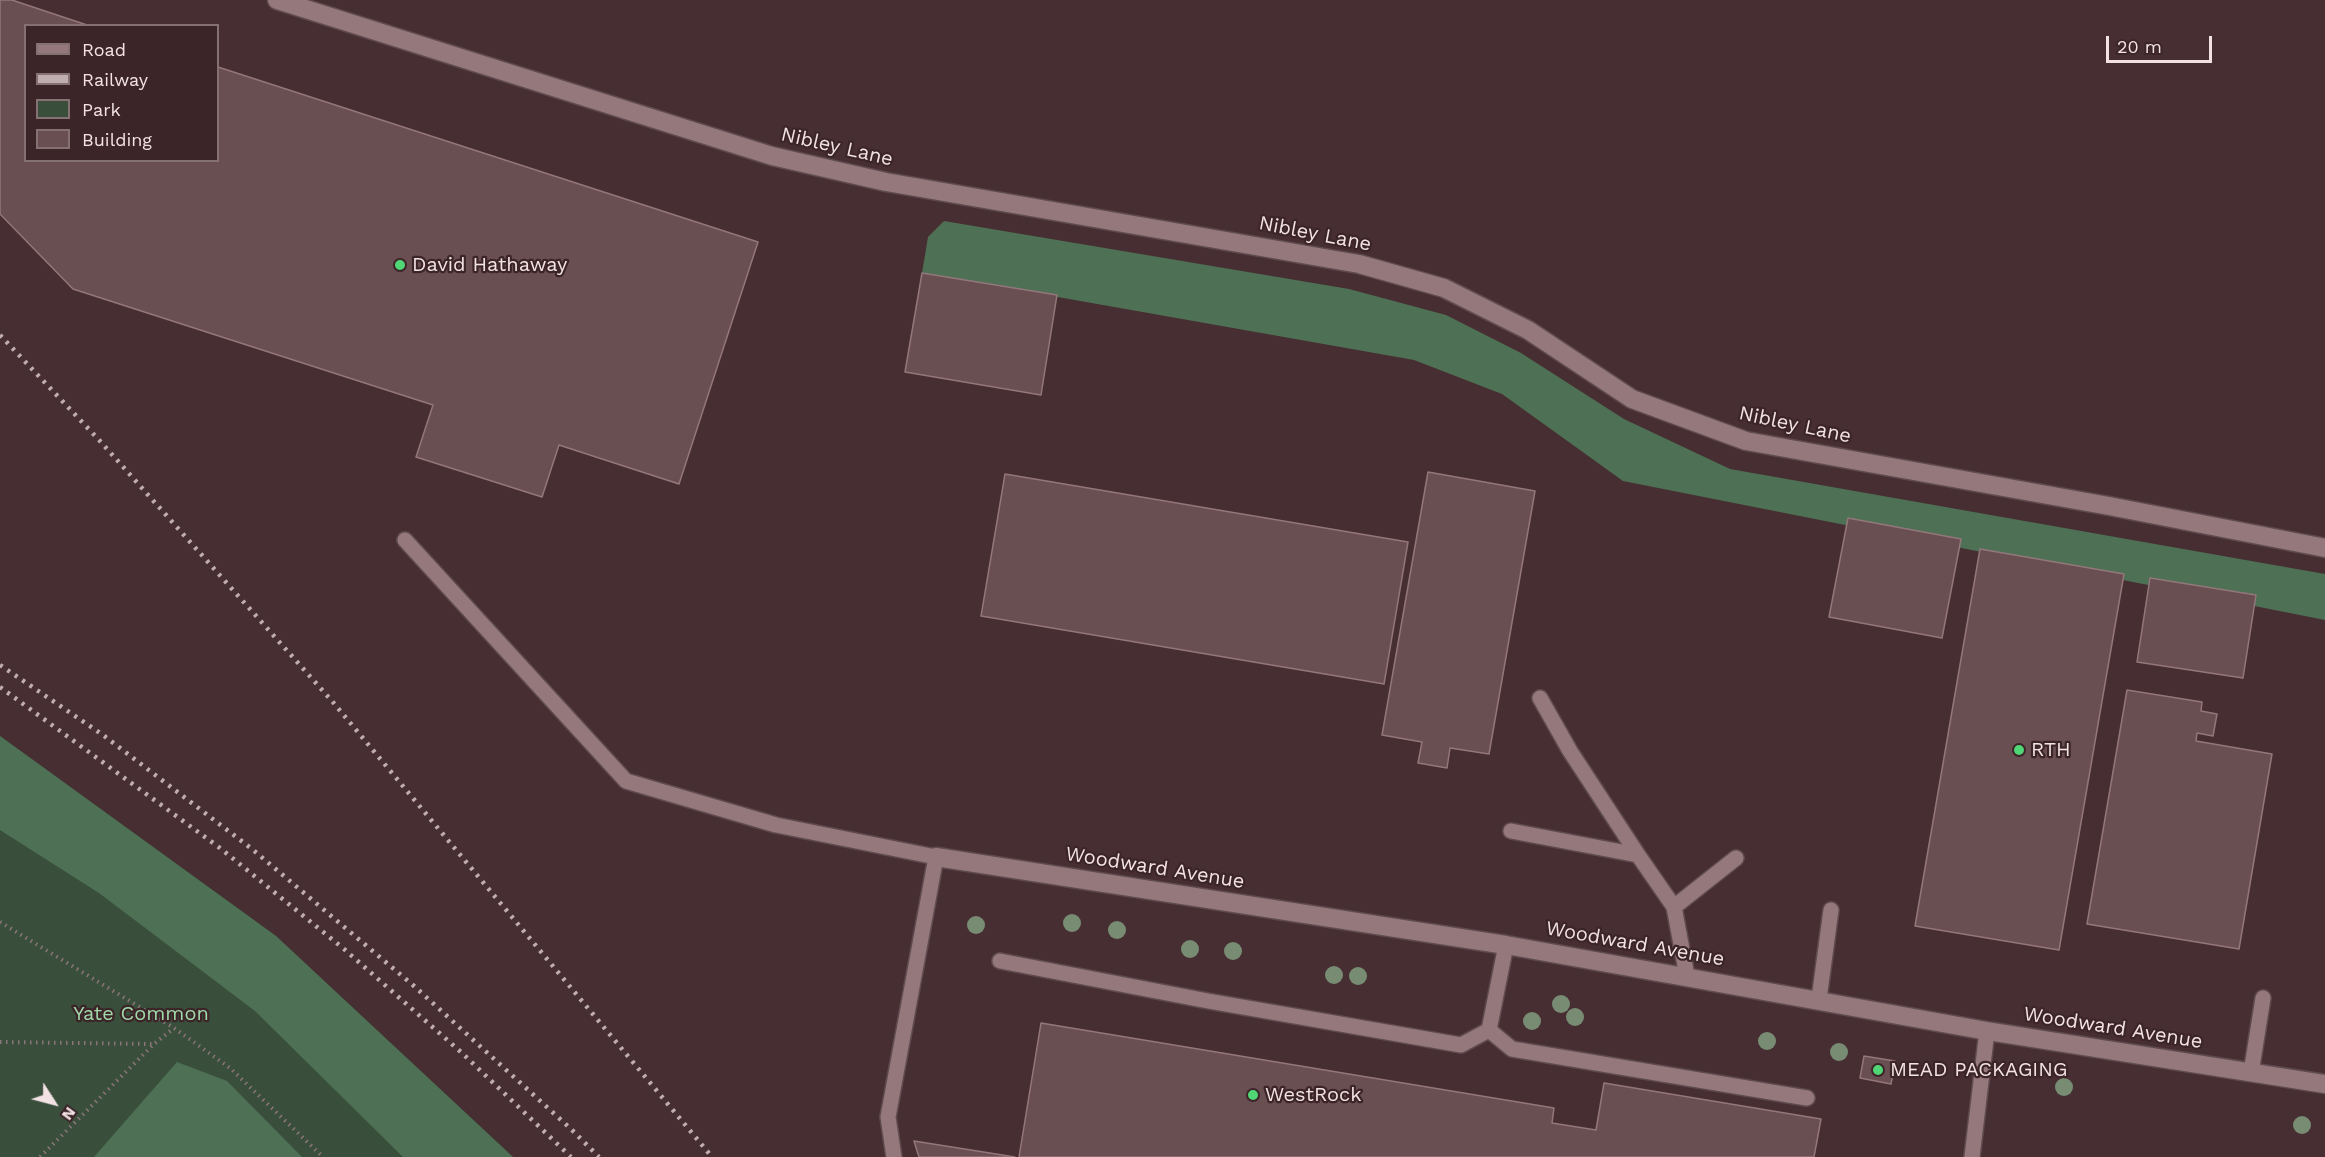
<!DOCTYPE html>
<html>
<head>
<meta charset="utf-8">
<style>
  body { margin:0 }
  #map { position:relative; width:2325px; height:1157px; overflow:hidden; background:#472e32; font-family:"Work Sans",sans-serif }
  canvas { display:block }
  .legend { position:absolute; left:24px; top:24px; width:195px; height:138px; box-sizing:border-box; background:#3c2528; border:2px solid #857173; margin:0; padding:8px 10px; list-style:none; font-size:18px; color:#f2e2e4 }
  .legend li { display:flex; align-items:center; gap:12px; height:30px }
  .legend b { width:30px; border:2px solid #857173 }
  .north { position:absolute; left:24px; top:1073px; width:60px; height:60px; -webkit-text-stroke:4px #3c2528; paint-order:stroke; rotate:126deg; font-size:16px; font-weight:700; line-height:24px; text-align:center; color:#f2e2e4 }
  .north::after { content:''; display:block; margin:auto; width:21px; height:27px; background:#f2e2e4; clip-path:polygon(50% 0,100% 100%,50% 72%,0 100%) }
  .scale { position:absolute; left:2106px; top:36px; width:106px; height:27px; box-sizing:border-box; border:3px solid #f2e2e4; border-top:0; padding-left:8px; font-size:18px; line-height:21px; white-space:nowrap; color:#f2e2e4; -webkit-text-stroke:4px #3c2528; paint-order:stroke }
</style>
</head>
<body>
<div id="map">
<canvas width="2325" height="1157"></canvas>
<ul class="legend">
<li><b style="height:8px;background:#95787b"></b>Road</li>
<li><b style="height:8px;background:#c0adaf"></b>Railway</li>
<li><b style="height:16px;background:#394f3c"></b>Park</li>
<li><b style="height:16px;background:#694e52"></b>Building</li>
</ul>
<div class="north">N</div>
<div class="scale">20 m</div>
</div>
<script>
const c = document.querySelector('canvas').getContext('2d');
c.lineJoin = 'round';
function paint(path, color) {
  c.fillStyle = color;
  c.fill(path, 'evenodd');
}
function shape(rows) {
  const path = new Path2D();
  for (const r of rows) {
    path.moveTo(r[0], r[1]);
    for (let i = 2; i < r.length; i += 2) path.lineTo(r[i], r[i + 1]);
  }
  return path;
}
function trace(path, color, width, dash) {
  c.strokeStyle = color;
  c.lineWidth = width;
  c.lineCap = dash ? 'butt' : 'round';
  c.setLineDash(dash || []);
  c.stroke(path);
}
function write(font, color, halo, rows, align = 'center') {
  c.font = font + ' "Work Sans",sans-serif';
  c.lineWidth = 4.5;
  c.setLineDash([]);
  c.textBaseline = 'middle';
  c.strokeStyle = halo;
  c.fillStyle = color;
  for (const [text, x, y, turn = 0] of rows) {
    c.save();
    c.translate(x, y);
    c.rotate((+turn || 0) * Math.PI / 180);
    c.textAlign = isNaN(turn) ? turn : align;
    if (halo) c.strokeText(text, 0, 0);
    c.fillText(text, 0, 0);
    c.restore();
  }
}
paint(shape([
  [0,736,276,936,513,1157,0,1157]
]), '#394f3c');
paint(shape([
  [944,221,1349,289,1446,315,1521,353,1624,419,1730,469,2325,574,2325,620,1623,481,1502,394,1414,360,922,273,928,237],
  [0,736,276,936,513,1157,403,1157,255,1011,99,893,0,830],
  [177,1062,227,1081,302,1157,94,1157]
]), '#4e7054');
const building = shape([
  [0,0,12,0,90,26,26,26,26,160,218,160,218,67,758,242,679,484,559,445,542,497,416,457,433,405,73,289,0,214,0,0],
  [922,273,1057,295,1041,395,905,372,922,273],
  [1428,472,1535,491,1489,754,1450,748,1447,768,1418,763,1422,742,1382,735,1428,472],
  [1005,474,1408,542,1384,684,981,616,1005,474],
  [1848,518,1961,539,1942,638,1829,617,1848,518],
  [1980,549,2124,574,2059,950,1915,926,1980,549],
  [2150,578,2256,595,2243,678,2137,662,2150,578],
  [2127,690,2202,702,2201,711,2217,714,2213,736,2197,733,2196,741,2272,754,2239,949,2087,924,2127,690],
  [1041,1023,1554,1108,1552,1123,1596,1130,1604,1083,1821,1119,1814,1157,1019,1157,1041,1023],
  [1864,1056,1895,1061,1891,1084,1860,1078,1864,1056],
  [914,1141,1015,1157,919,1157,914,1141]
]);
paint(building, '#694e52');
trace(building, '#94777b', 1.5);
const lane = shape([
  [405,540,626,781,776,825,936,857,888,1117,894,1157],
  [1540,698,1570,751,1638,855,1674,907,1687,976],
  [1511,831,1638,855],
  [1674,907,1736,858],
  [1000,961,1208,1001,1461,1045,1489,1030,1506,945],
  [1819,999,1831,910],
  [1489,1030,1512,1049,1807,1098],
  [2251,1073,2263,998],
  [1972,1157,1987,1031]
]);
const street = shape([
  [936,857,1506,945,1987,1031,2325,1084]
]);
const secondary = shape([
  [277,0,772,156,886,182,1359,264,1444,288,1528,330,1632,399,1746,441,2109,506,2325,548]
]);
trace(lane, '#5f4b4f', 18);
trace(street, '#5f4b4f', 21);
trace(secondary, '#5f4b4f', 21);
trace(shape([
  [0,922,174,1028,230,1068,323,1157],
  [0,1042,153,1044],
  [40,1157,154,1044,174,1028]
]), '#8a7578', 4, [1.5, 4.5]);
trace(lane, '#95787b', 15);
trace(street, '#95787b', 18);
trace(secondary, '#95787b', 18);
trace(shape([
  [0,335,100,441,332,701,712,1157],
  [0,665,103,735,252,849,414,986,571,1129,599,1157],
  [0,687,220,848,344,949,462,1053,571,1157]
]), '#c0adaf', 4.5, [3, 6]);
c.fillStyle = '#788c74';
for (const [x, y] of [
  [1072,923],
  [976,925],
  [1117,930],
  [1190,949],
  [1233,951],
  [1334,975],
  [1358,976],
  [1561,1004],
  [1575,1017],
  [1532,1021],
  [1767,1041],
  [1839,1052],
  [2064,1087],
  [2302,1125]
]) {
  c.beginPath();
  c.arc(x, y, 9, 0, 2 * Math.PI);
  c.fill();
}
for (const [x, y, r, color] of [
  [400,265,6,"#50d674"],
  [2019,750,6,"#50d674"],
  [1878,1070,6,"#50d674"],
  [1253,1095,6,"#50d674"]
]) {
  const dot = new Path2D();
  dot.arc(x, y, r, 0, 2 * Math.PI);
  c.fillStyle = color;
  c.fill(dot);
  trace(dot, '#3c2528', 2);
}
write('20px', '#f2e2e4', '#3c2528', [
  ["Nibley Lane",837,147,13],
  ["Nibley Lane",1315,234,11],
  ["Nibley Lane",1795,425,12],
  ["Woodward Avenue",1155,868,9],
  ["Woodward Avenue",1635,944,10],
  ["Woodward Avenue",2113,1028,9]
]);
write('20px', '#f2e2e4', '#3c2528', [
  ["David Hathaway",412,265],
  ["RTH",2031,750],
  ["MEAD PACKAGING",1890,1070],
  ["WestRock",1265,1095]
], 'left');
write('20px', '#a0d9aa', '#3c2528', [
  ["Yate Common",141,1014]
]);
</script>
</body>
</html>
